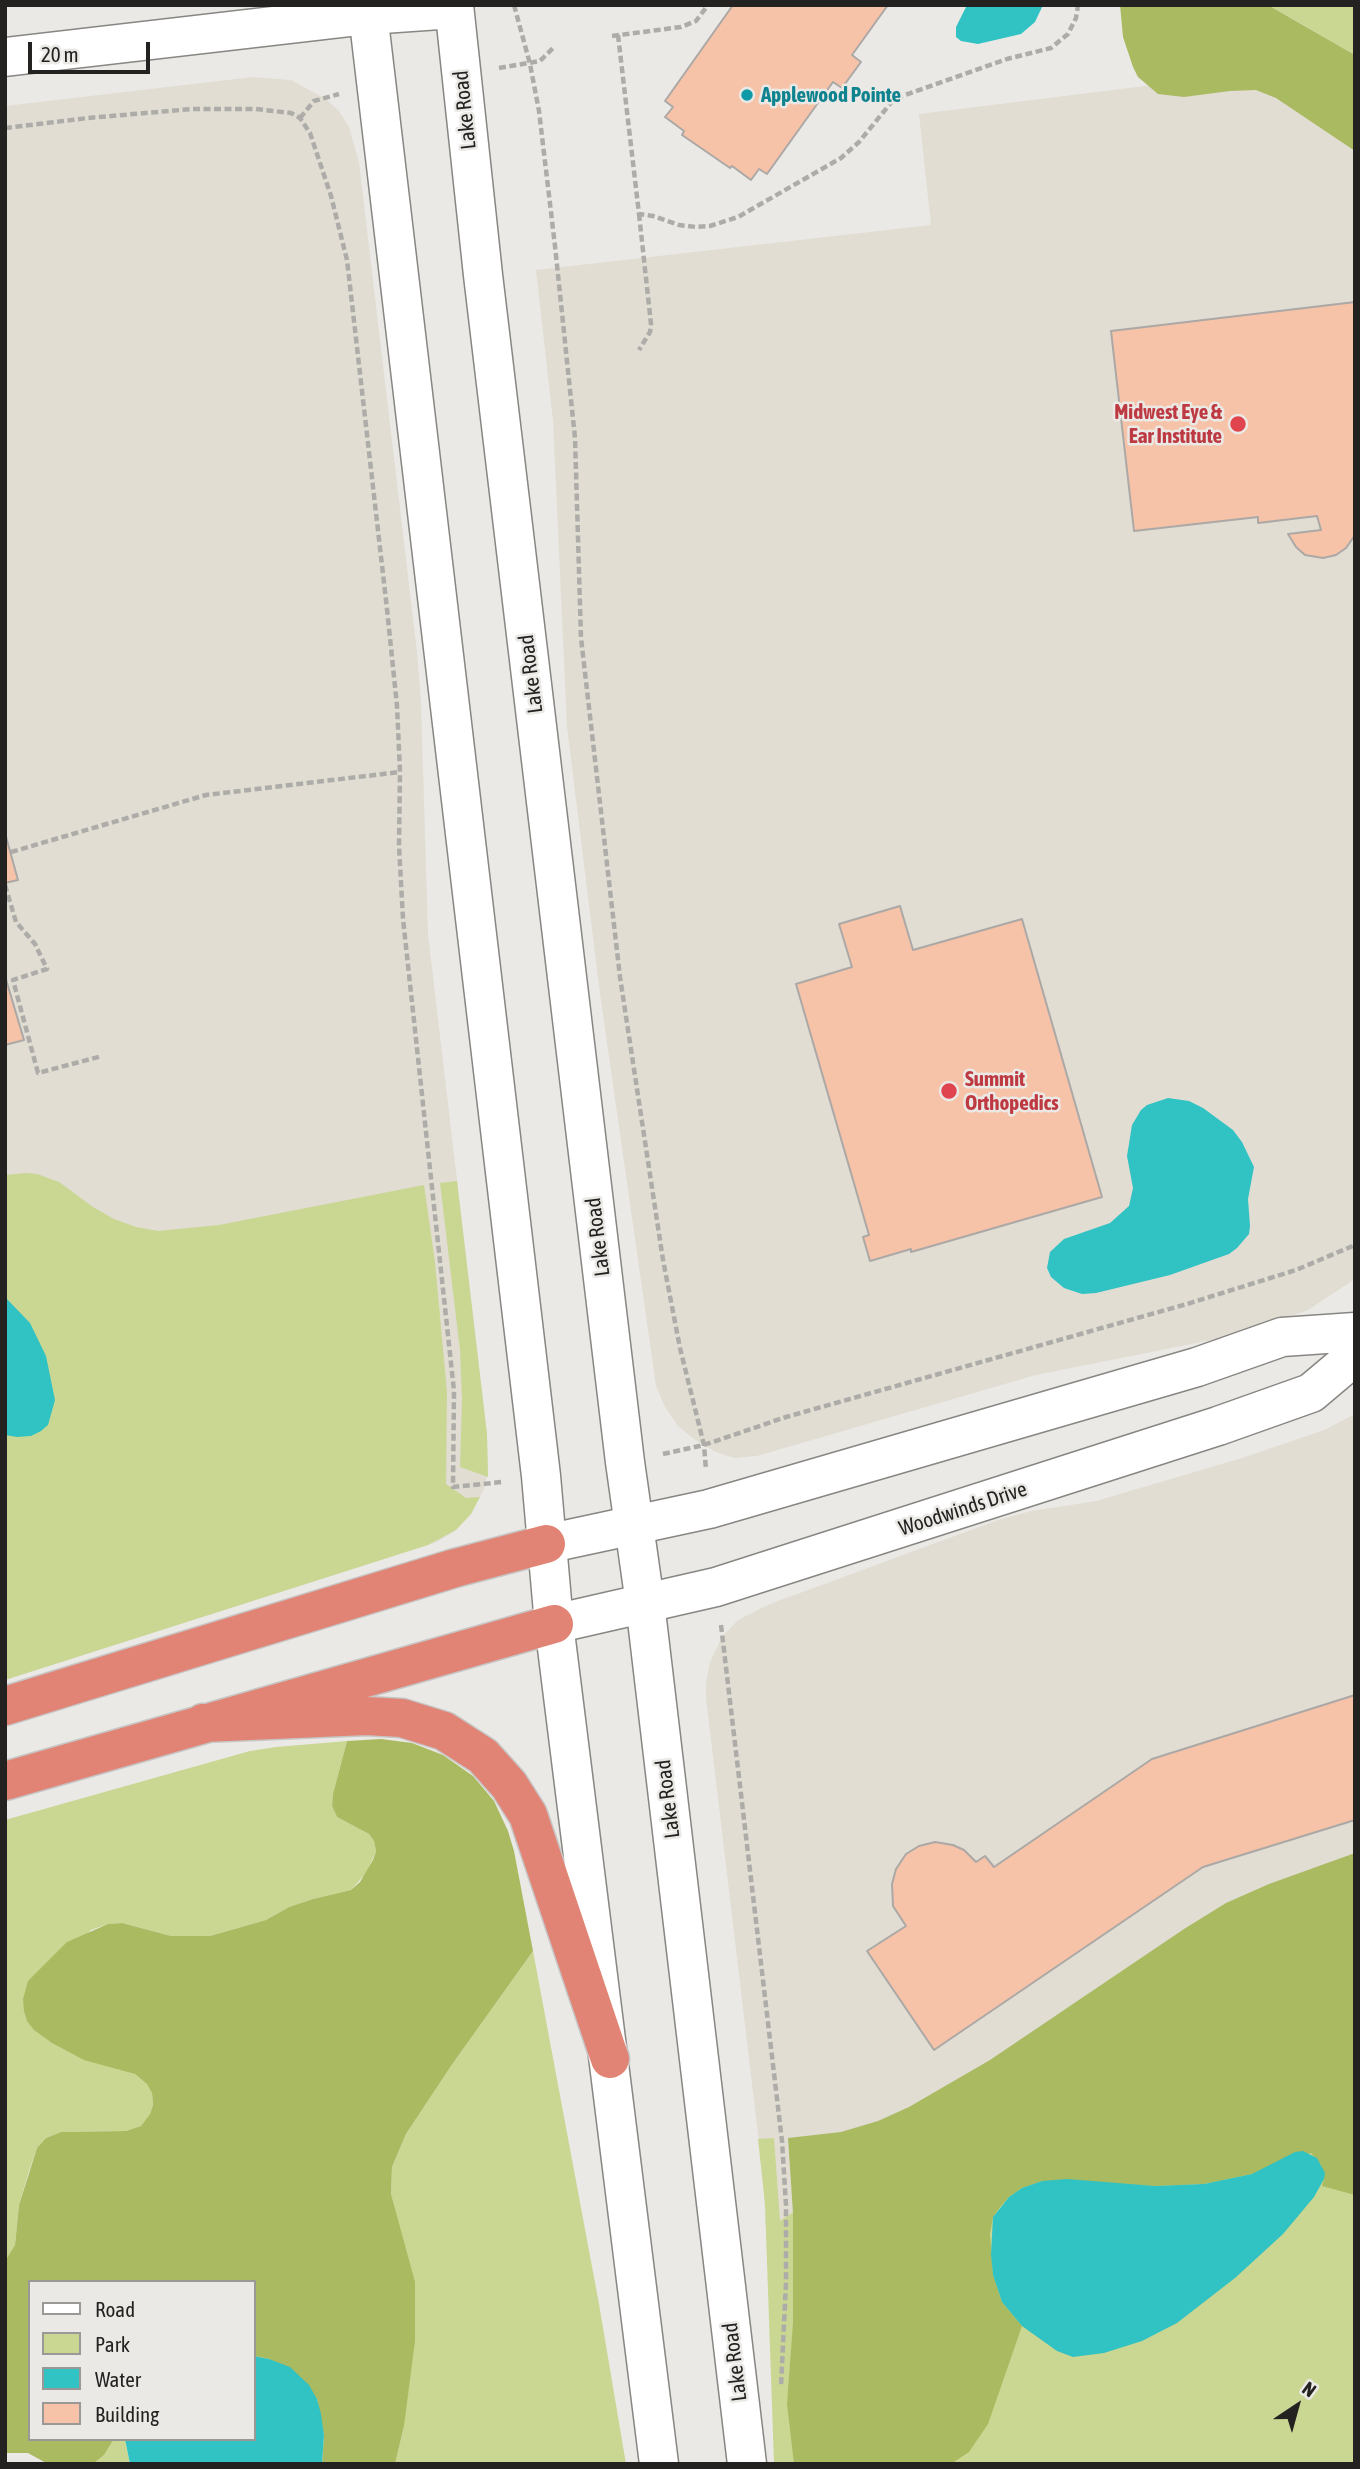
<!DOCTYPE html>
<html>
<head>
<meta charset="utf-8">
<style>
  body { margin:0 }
  #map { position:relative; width:1360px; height:2469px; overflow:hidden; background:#ebe9e6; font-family:"Asap Condensed",sans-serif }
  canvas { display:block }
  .frame { position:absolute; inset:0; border:7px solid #232221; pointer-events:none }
  .legend { position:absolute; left:28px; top:2280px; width:228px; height:161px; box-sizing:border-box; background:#ebe9e6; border:2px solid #9b9997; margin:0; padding:9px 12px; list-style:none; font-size:21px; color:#232221 }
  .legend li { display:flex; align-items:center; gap:14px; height:35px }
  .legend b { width:35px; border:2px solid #9b9997 }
  .north { position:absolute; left:1262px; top:2371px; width:70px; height:70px; -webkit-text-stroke:5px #ebe9e6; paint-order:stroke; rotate:36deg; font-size:19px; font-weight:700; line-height:28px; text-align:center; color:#232221 }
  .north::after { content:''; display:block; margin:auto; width:24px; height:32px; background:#232221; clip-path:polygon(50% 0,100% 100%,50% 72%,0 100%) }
  .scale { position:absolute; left:28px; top:42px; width:122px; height:32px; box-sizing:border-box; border:4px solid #232221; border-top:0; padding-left:9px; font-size:21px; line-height:24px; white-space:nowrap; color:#232221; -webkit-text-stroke:5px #ebe9e6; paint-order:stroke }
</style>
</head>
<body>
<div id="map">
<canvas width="1360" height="2469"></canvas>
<div class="frame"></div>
<ul class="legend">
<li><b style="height:9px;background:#fff"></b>Road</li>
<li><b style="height:19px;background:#c9d793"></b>Park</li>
<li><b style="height:19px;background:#31c2c3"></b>Water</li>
<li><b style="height:19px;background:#f6c3a8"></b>Building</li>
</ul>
<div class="north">N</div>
<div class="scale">20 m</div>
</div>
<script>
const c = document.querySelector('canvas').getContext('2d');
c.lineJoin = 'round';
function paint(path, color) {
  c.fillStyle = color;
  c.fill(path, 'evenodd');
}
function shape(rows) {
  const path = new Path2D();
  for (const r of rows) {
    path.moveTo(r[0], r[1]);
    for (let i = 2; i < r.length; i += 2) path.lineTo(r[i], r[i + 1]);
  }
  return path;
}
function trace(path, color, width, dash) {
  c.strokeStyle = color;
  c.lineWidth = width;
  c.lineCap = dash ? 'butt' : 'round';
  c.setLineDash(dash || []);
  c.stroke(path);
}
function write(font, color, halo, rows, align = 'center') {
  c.font = font + ' "Asap Condensed",sans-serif';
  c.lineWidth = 5;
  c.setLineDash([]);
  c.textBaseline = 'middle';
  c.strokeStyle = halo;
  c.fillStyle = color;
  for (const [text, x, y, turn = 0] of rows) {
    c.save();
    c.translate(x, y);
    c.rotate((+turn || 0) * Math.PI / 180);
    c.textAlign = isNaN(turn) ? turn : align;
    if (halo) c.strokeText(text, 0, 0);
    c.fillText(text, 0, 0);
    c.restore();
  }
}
paint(shape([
  [1258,72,1355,142,1355,1279,1308,1310,1242,1334,1036,1375,757,1456,734,1458,716,1452,695,1440,678,1426,665,1407,656,1386,600,994,567,727,553,421,536,270,931,225,919,114],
  [253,77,291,80,326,99,339,111,349,127,359,162,417,652,421,702,428,934,487,1434,488,1472,484,1489,471,1514,456,1530,437,1542,5,1680,5,106],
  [1355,1414,1355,1873,1228,1915,766,2231,763,2176,706,1698,706,1682,710,1662,722,1637,738,1620,770,1604,998,1520,1031,1511,1096,1501,1242,1458,1324,1430]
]), '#e1ddd3');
paint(shape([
  [1268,5,1355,5,1355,55,1298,22],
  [26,1173,37,1174,59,1182,93,1207,114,1219,136,1227,158,1231,219,1225,424,1185,435,1262,447,1392,446,1484,466,1498,480,1497,471,1514,456,1530,428,1545,5,1680,5,1175],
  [457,1181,487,1434,488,1477,460,1467,462,1400,460,1350,440,1183],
  [347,1741,333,1794,332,1806,337,1817,369,1834,374,1841,376,1851,367,1872,351,1890,313,1899,289,1907,266,1920,210,1936,171,1936,122,1923,108,1924,91,1930,23,1999,27,2021,135,2074,147,2083,152,2093,153,2105,150,2115,141,2126,126,2131,61,2132,46,2138,37,2148,29,2171,19,2205,15,2245,5,2261,5,1820,250,1751,276,1747],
  [1355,1873,1355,2462,774,2464,765,2204,758,2139,774,2138,780,2221,1228,1915],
  [533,1951,599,2304,626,2464,395,2464,404,2426,400,2231,391,2194,392,2167,406,2134,451,2066],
  [114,2439,125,2439,130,2464,93,2464,104,2455]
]), '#c9d793');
paint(shape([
  [1120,5,1268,5,1355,55,1355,151,1276,98,1256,90,1230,91,1184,97,1158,94,1138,77,1133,67,1123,37],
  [381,1739,412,1743,443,1755,473,1776,494,1801,508,1831,514,1851,533,1951,451,2066,406,2134,392,2167,391,2194,415,2282,415,2341,404,2426,395,2464,322,2464,324,2435,317,2399,269,2359,254,2356,254,2282,30,2282,30,2439,114,2439,104,2455,93,2464,48,2464,28,2453,5,2453,5,2261,15,2245,19,2205,37,2148,46,2138,61,2132,126,2131,141,2126,150,2114,153,2105,152,2093,147,2084,135,2074,84,2060,52,2043,34,2030,27,2021,24,2011,23,1999,28,1981,67,1942,108,1924,122,1923,171,1936,210,1936,266,1920,289,1907,313,1899,351,1890,360,1882,373,1860,376,1851,374,1841,369,1834,337,1817,332,1806,333,1794,347,1741],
  [1355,1853,1355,2195,1322,2186,1324,2179,1321,2165,1311,2153,1252,2174,1204,2184,1155,2186,1042,2181,1022,2188,1009,2197,1000,2207,993,2217,990,2234,993,2275,1002,2302,1022,2326,988,2424,969,2452,951,2464,794,2464,787,2404,793,2323,793,2213,788,2138,841,2132,878,2121,909,2107,990,2060,1184,1929,1226,1903,1269,1884]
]), '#aaba61');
paint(shape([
  [967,5,1043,5,1035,22,1021,34,978,44,961,41,956,37,956,27],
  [1168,1098,1189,1101,1203,1108,1233,1130,1242,1142,1254,1167,1248,1199,1250,1226,1249,1234,1237,1248,1229,1254,1170,1275,1096,1293,1082,1294,1064,1288,1051,1277,1047,1268,1050,1252,1064,1239,1110,1223,1129,1206,1133,1188,1127,1156,1132,1125,1141,1110,1147,1105],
  [5,1297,30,1323,46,1356,55,1400,48,1425,41,1431,31,1436,17,1437,5,1435],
  [1303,2151,1317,2158,1325,2173,1324,2179,1314,2197,1283,2234,1235,2278,1177,2323,1142,2341,1104,2353,1073,2357,1057,2351,1022,2326,1002,2302,993,2275,991,2254,993,2217,1009,2197,1022,2188,1042,2181,1067,2179,1155,2186,1204,2184,1252,2174,1295,2152],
  [254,2356,269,2359,290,2367,309,2385,317,2399,321,2414,324,2435,322,2464,130,2464,125,2439,254,2439]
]), '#31c2c3');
const building = shape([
  [733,5,888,5,852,55,861,62,842,88,833,82,767,174,759,169,751,180,732,166,730,168,682,135,684,131,665,117,673,107,665,101,733,5],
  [1355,302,1355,535,1346,548,1336,555,1323,558,1305,555,1296,547,1288,534,1321,530,1317,516,1258,523,1258,517,1134,531,1111,331,1355,302],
  [5,833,18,880,5,883,5,833],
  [900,906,913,950,1022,919,1102,1197,911,1252,911,1249,870,1261,863,1237,869,1235,796,984,852,967,839,924,900,906],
  [5,976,24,1040,5,1045,5,976],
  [1355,1695,1355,1820,1203,1867,934,2050,867,1951,906,1926,893,1906,892,1884,896,1869,906,1854,919,1846,935,1842,953,1845,964,1850,976,1862,985,1856,994,1867,1152,1759,1355,1695]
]);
paint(building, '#f6c3a8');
trace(building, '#aba8a6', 2);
const tertiary = shape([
  [5,57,368,15,454,9],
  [546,1544,709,1509,1197,1367,1282,1337,1355,1332],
  [554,1624,716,1587,1218,1426,1311,1393,1355,1356]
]);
const secondary = shape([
  [367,5,541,1476,554,1624,659,2464],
  [454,5,483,275,625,1462,645,1603,747,2464]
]);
const motorway = shape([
  [5,1706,455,1568,546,1544],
  [203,1723,366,1716,402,1718,444,1731,483,1756,509,1785,528,1815,610,2059],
  [5,1781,554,1624]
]);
trace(tertiary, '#888683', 41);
trace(secondary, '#888683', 41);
trace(motorway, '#c6c6c5', 41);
trace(shape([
  [514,5,530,64,539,111,555,246,575,438,581,638,620,977,663,1260,680,1348,704,1445,706,1470],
  [618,35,639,214,653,216,679,225,696,227,710,226,738,217,841,158,859,142,894,99,1007,59,1051,48,1068,34,1076,18,1078,5],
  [612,36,681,27,696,21,708,5],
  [499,68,540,61,555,46],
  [300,118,314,101,339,94],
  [5,128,88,118,192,109,256,109,291,113,300,118,310,133,331,196,347,260,387,609,397,706,400,772,399,846,403,919,454,1391,453,1487,502,1482],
  [639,214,651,324,650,332,639,350],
  [11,852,206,795,400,772],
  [5,885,16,922,35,944,47,969,13,980,38,1073,102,1056],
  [663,1454,704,1445,786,1417,1187,1304,1296,1270,1355,1245],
  [721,1625,782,2141,786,2205,786,2283,781,2386]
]), '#adaca9', 4.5, [7, 3.5]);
trace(tertiary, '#fff', 38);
trace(secondary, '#fff', 38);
trace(motorway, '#e18475', 38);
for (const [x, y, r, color] of [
  [747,95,7,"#0f9aa8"],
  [1238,424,9,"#e0444e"],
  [949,1091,9,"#e0444e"]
]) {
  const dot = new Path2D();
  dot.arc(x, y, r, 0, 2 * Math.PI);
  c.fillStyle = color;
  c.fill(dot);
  trace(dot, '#ebe9e6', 2.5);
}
write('bold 21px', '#0d838f', '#ebe9e6', [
  ["Applewood Pointe",761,95]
], 'left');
write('21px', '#232221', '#ebe9e6', [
  ["Lake Road",465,110,-96],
  ["Lake Road",531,674,-97],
  ["Lake Road",598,1237,-97],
  ["Woodwinds Drive",963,1509,-18],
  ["Lake Road",668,1799,-97],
  ["Lake Road",735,2362,-97]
]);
write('bold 21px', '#be3a42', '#ebe9e6', [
  ["Midwest Eye &",1222,412],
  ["Ear Institute",1222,436],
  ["Summit",965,1079,"left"],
  ["Orthopedics",965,1103,"left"]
], 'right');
</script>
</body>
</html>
